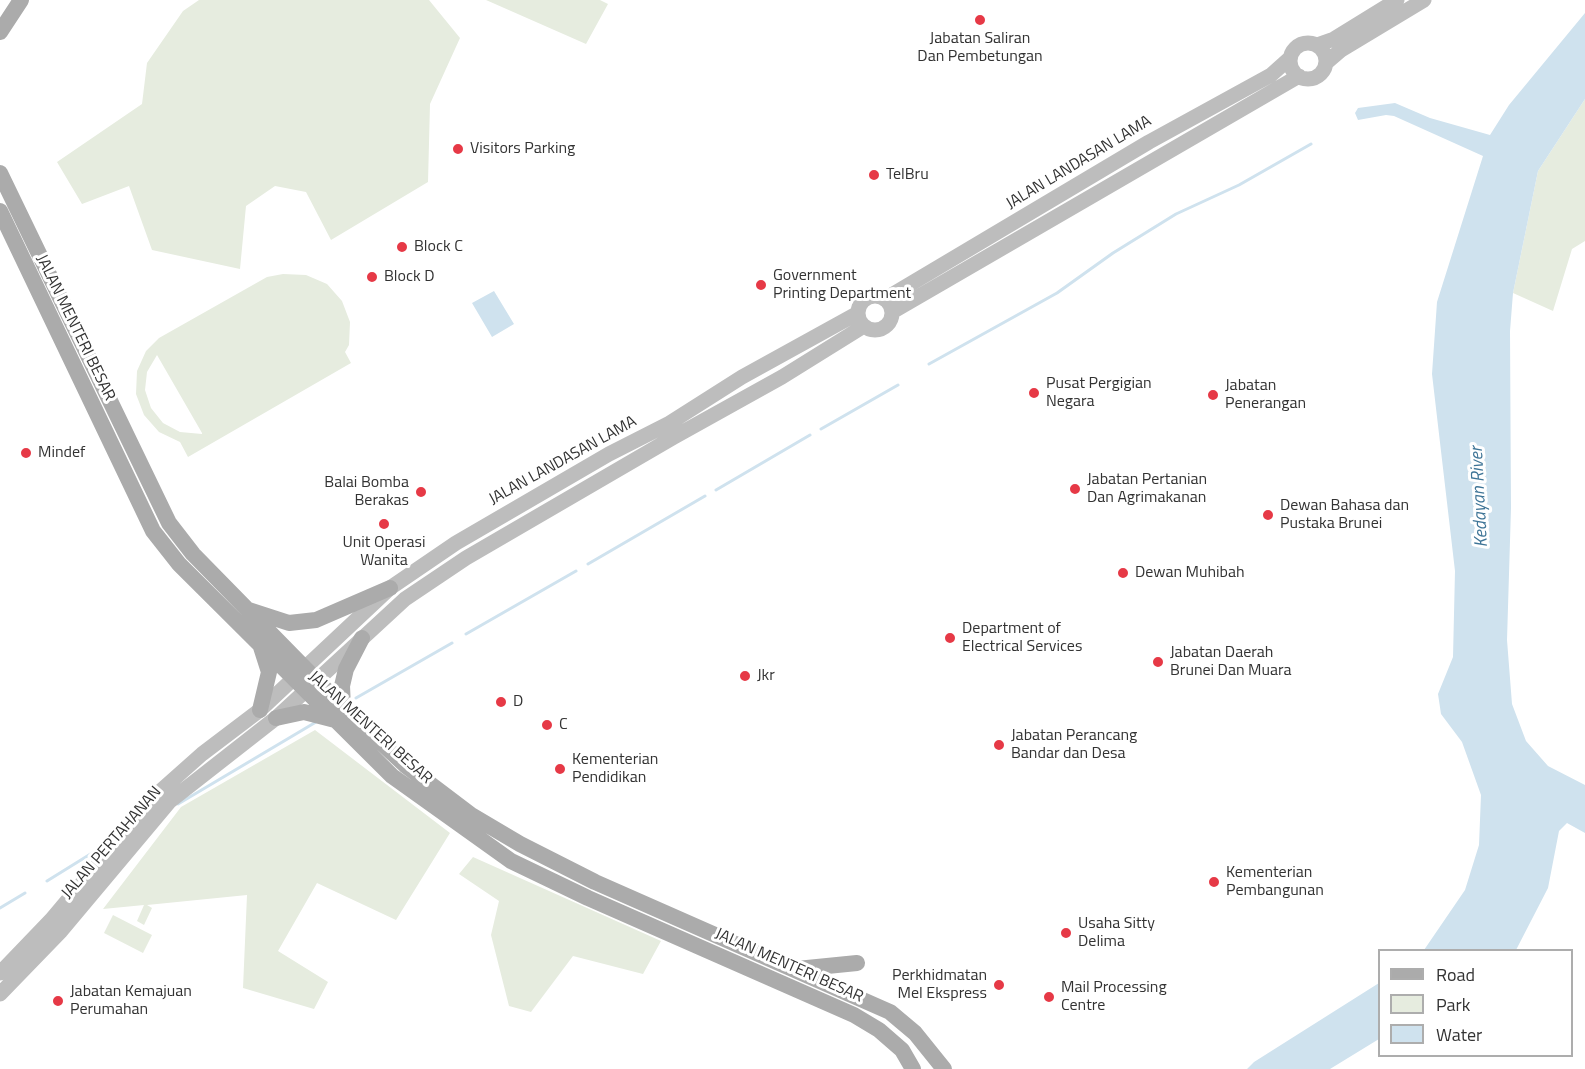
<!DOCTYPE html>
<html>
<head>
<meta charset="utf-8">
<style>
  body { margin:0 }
  #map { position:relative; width:1585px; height:1069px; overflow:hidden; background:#fff; font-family:"Titillium Web",sans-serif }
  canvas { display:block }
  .legend { position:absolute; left:1378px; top:949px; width:195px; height:108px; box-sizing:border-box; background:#fff; border:2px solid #adadad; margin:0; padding:8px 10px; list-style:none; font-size:18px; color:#333 }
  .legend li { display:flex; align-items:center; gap:12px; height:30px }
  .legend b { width:30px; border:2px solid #adadad }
</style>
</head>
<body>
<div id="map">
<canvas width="1585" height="1069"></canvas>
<ul class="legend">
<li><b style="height:8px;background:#ababab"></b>Road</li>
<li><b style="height:16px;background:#e6ecdf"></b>Park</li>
<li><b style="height:16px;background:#cfe2ee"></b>Water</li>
</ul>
</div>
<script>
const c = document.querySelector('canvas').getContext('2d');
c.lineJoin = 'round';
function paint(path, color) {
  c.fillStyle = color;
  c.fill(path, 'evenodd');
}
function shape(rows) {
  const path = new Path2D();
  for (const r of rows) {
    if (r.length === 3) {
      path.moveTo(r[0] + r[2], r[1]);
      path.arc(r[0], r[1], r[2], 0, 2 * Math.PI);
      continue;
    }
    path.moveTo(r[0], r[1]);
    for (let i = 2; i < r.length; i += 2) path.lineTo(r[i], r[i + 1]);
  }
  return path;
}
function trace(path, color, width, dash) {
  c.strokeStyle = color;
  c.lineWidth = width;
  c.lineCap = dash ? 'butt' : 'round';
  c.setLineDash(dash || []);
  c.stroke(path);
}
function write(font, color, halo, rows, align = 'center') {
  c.font = font + ' "Titillium Web",sans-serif';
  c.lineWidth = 6;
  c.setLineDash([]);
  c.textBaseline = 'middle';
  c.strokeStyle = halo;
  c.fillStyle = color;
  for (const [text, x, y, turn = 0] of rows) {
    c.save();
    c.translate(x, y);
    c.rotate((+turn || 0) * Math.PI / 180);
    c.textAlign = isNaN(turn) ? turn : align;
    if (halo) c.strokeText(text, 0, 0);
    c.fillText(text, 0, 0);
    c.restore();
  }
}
paint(shape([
  [199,0,429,0,460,38,430,104,428,182,331,240,306,192,275,186,246,206,240,269,152,250,129,186,82,204,57,162,142,104,147,63,183,11],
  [486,0,600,0,608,4,586,44],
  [1585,99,1585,241,1572,249,1553,311,1513,293,1538,171],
  [283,274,306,275,327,284,342,301,350,322,349,345,345,352,351,363,188,457,180,442,159,432,144,415,136,394,137,371,146,351,159,338,267,277],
  [157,355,202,433,202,434,180,432,163,423,151,408,145,390,147,372],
  [315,730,450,833,396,920,317,883,278,951,328,982,314,1009,243,988,247,895,147,905,152,908,144,925,137,921,144,905,103,909,181,807],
  [473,857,661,941,643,974,573,956,531,1012,509,1006,491,935,499,901,459,874],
  [113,915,152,935,143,953,104,933]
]), '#e6ecdf');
paint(shape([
  [1585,13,1585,99,1538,171,1513,293,1510,331,1511,508,1507,640,1512,704,1526,741,1548,766,1585,785,1585,833,1567,823,1559,831,1548,888,1516,950,1424,950,1465,890,1479,845,1481,795,1462,742,1441,714,1438,694,1453,657,1455,571,1432,374,1437,302,1483,156,1394,116,1386,115,1358,120,1355,113,1358,108,1395,103,1430,118,1490,135,1509,105],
  [494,291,514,324,492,337,472,303],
  [1379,983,1379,1039,1330,1069,1247,1069,1254,1062]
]), '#cfe2ee');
trace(shape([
  [929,364,1057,293,1113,253,1176,214,1239,185,1311,144],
  [821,429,898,385],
  [716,490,810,435],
  [588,564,705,496],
  [466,634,576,571],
  [356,698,452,643],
  [178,804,316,722],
  [47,881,97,850],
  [0,908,25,893]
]), '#cfe2ee', 3);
trace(shape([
  [1308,61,18],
  [1317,45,1334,39,1397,0],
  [1327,62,1341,50,1424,0],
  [875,313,17],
  [885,299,1149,142,1271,75,1290,58],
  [892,312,1299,76],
  [0,973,51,920,157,794,202,754,260,710,390,588,456,543,609,454,668,424,742,377,858,313],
  [0,994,61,931,170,801,276,718,405,599,466,558,674,437,782,377,864,326]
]), '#bdbdbd', 15);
trace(shape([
  [0,32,21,0],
  [0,173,169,523,193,554,343,707,405,765,471,815,520,844,595,882,890,1012,915,1033,944,1069],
  [0,211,153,531,179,564,392,776,511,861,588,898,854,1015,879,1030,902,1050,913,1069],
  [249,610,289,623,316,620,390,588],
  [343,707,342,686,346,669,362,638],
  [260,710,269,672,261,647],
  [276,718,304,712,335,720],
  [797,969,857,963]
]), '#ababab', 16);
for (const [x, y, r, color] of [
  [980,20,6,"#e63946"],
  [458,149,6,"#e63946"],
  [874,175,6,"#e63946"],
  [402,247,6,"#e63946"],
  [372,277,6,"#e63946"],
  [761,285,6,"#e63946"],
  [1034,393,6,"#e63946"],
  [1213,395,6,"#e63946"],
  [26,453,6,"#e63946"],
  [1075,489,6,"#e63946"],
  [421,492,6,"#e63946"],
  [1268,515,6,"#e63946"],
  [384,524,6,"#e63946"],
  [1123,573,6,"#e63946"],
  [950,638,6,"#e63946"],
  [1158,662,6,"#e63946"],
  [745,676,6,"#e63946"],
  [501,702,6,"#e63946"],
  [547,725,6,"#e63946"],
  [999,745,6,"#e63946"],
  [560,769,6,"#e63946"],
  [1214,882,6,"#e63946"],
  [1066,933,6,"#e63946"],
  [999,985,6,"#e63946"],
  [1049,997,6,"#e63946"],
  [58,1001,6,"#e63946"]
]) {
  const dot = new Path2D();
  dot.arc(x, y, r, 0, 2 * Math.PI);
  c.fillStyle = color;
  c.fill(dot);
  trace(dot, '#fff', 2);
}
write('16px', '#333', '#fff', [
  ["Jabatan Saliran",980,39,"center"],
  ["Dan Pembetungan",980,57,"center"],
  ["Visitors Parking",470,149],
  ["TelBru",886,175],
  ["Block C",414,247],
  ["Government",773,276],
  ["Printing Department",773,294],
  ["Block D",384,277],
  ["Pusat Pergigian",1046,384],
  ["Negara",1046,402],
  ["Jabatan",1225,386],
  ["Penerangan",1225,404],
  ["Mindef",38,453],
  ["Jabatan Pertanian",1087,480],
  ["Dan Agrimakanan",1087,498],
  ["Balai Bomba",409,483,"right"],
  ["Berakas",409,501,"right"],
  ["Dewan Bahasa dan",1280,506],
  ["Pustaka Brunei",1280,524],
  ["Unit Operasi",384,543,"center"],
  ["Wanita",384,561,"center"],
  ["Dewan Muhibah",1135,573],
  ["Department of",962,629],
  ["Electrical Services",962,647],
  ["Jabatan Daerah",1170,653],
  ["Brunei Dan Muara",1170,671],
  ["Jkr",757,676],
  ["D",513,702],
  ["C",559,725],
  ["Jabatan Perancang",1011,736],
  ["Bandar dan Desa",1011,754],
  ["Kementerian",572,760],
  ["Pendidikan",572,778],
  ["Kementerian",1226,873],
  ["Pembangunan",1226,891],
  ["Usaha Sitty",1078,924],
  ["Delima",1078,942],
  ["Perkhidmatan",987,976,"right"],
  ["Mel Ekspress",987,994,"right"],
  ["Mail Processing",1061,988],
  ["Centre",1061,1006],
  ["Jabatan Kemajuan",70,992],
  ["Perumahan",70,1010]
], 'left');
write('16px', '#333', '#fff', [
  ["JALAN LANDASAN LAMA",1079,163,-31],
  ["JALAN MENTERI BESAR",75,328,64],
  ["JALAN LANDASAN LAMA",563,461,-29],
  ["JALAN MENTERI BESAR",370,728,42],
  ["JALAN PERTAHANAN",112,843,-49],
  ["JALAN MENTERI BESAR",789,966,24]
]);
write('italic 18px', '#3f7597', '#fff', [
  ["Kedayan River",1480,497,-93]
]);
</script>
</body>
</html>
